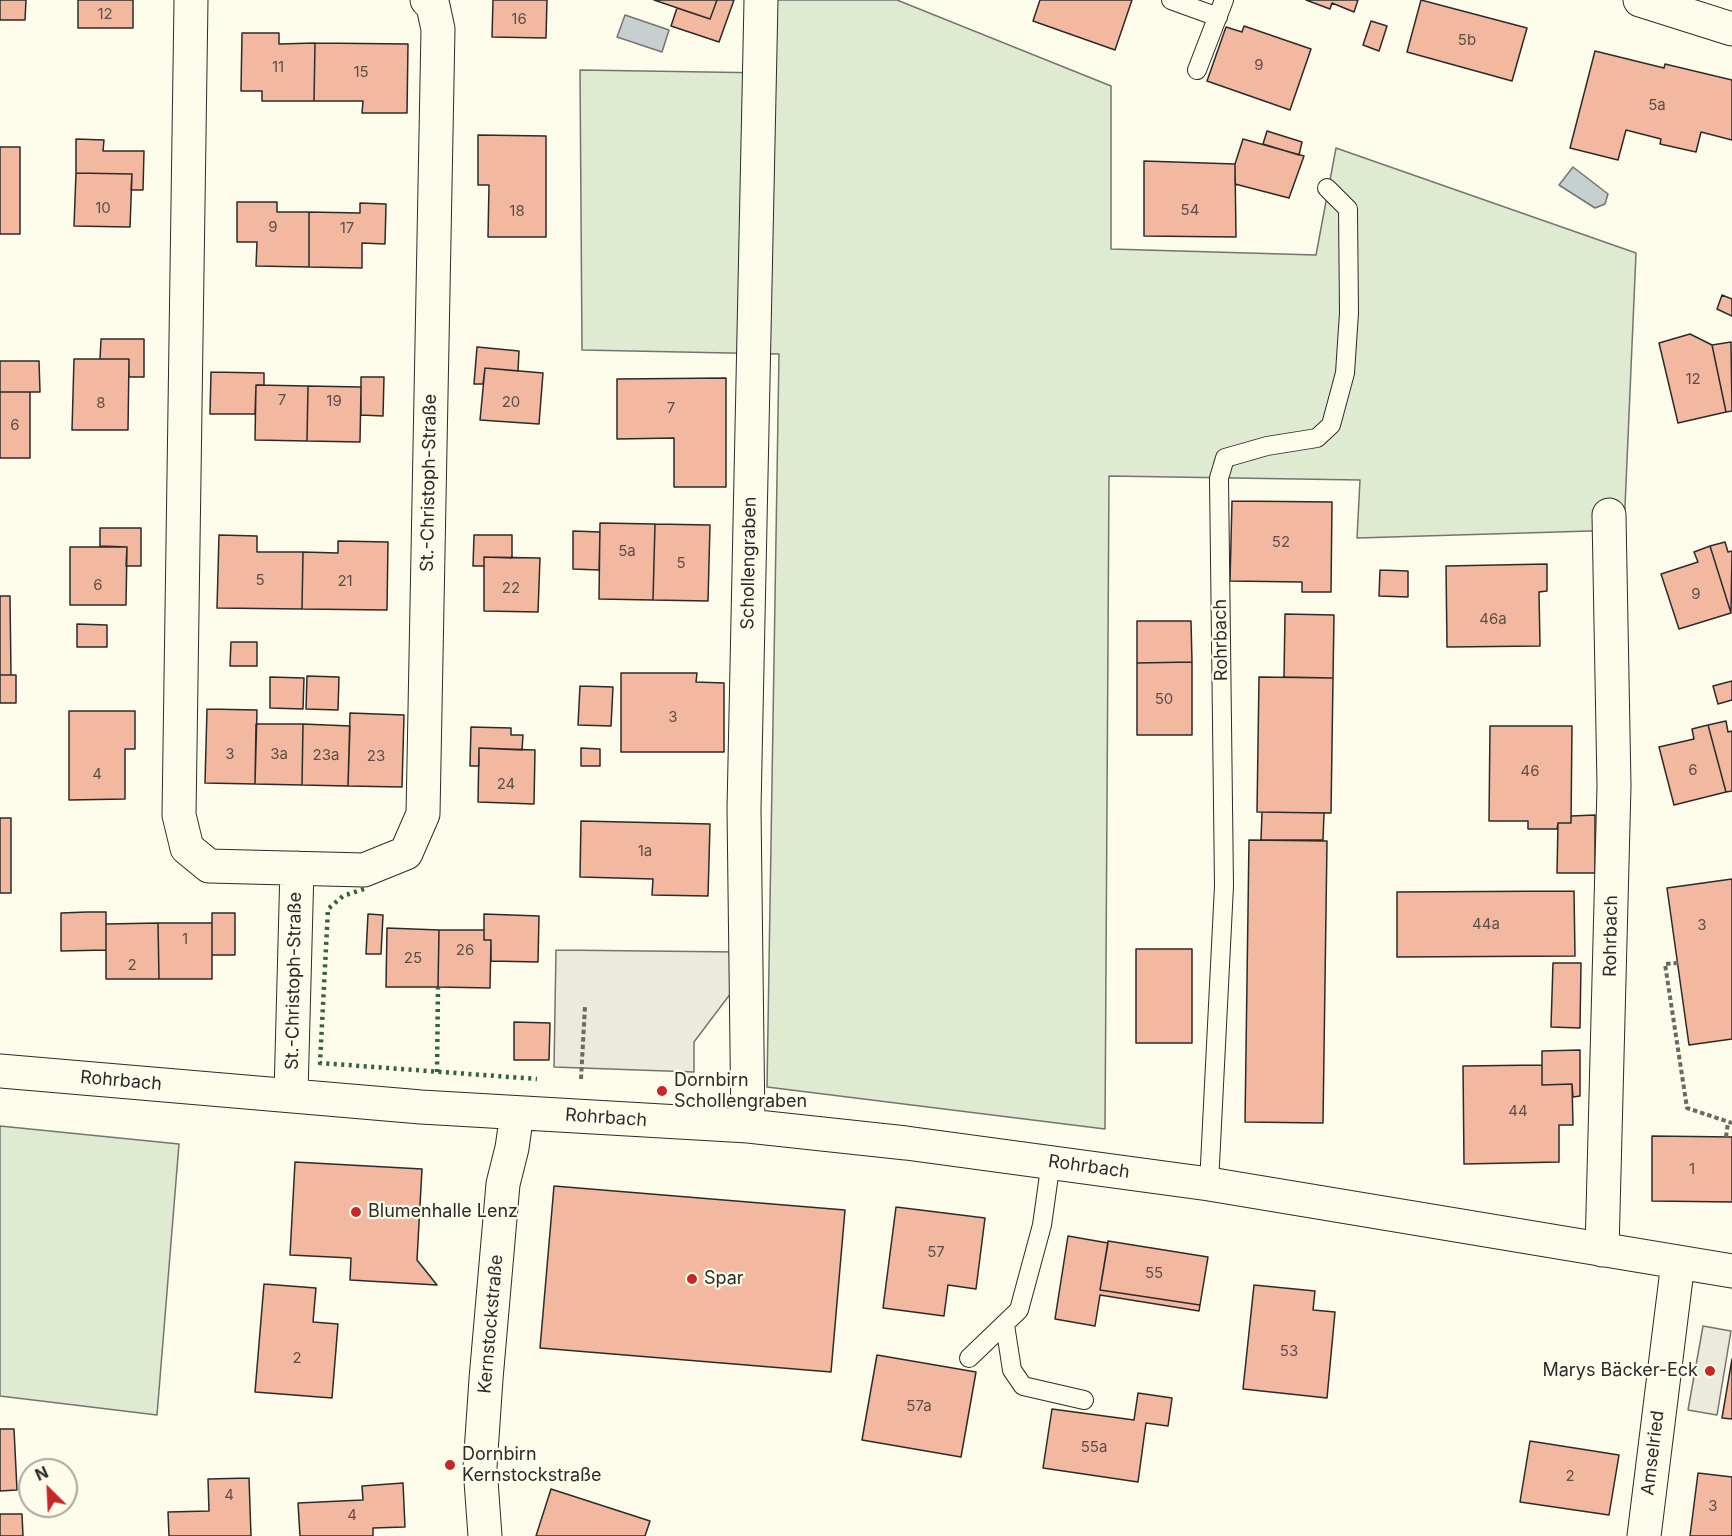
<!DOCTYPE html>
<html>
<head>
<meta charset="utf-8">
<style>
  body { margin:0 }
  #map { position:relative; width:1732px; height:1536px; overflow:hidden; background:#fdfbea; font-family:Inter,sans-serif }
  canvas { display:block }
  .north { position:absolute; left:18px; top:1458px; width:60px; height:60px; box-sizing:border-box; background:#fdfbea; border:2px solid #a9a89e; border-radius:50%; rotate:336deg; font-size:16px; font-weight:700; line-height:24px; text-align:center; color:#2b2b2b }
  .north::after { content:''; display:block; margin:auto; width:21px; height:27px; background:#c62828; clip-path:polygon(50% 0,100% 100%,50% 72%,0 100%) }
</style>
</head>
<body>
<div id="map">
<canvas width="1732" height="1536"></canvas>
<div class="north">N</div>
</div>
<script>
const c = document.querySelector('canvas').getContext('2d');
c.lineJoin = 'round';
function paint(path, color) {
  c.fillStyle = color;
  c.fill(path, 'evenodd');
}
function shape(rows) {
  const path = new Path2D();
  for (const r of rows) {
    path.moveTo(r[0], r[1]);
    for (let i = 2; i < r.length; i += 2) path.lineTo(r[i], r[i + 1]);
  }
  return path;
}
function trace(path, color, width, dash) {
  c.strokeStyle = color;
  c.lineWidth = width;
  c.lineCap = dash ? 'butt' : 'round';
  c.setLineDash(dash || []);
  c.stroke(path);
}
function write(font, color, halo, rows, align = 'center') {
  c.font = font + ' Inter,sans-serif';
  c.lineWidth = 4.5;
  c.setLineDash([]);
  c.textBaseline = 'middle';
  c.strokeStyle = halo;
  c.fillStyle = color;
  for (const [text, x, y, turn = 0] of rows) {
    c.save();
    c.translate(x, y);
    c.rotate((+turn || 0) * Math.PI / 180);
    c.textAlign = isNaN(turn) ? turn : align;
    if (halo) c.strokeText(text, 0, 0);
    c.fillText(text, 0, 0);
    c.restore();
  }
}
const green = shape([
  [772,0,897,0,1111,86,1111,249,1316,255,1336,148,1636,253,1624,530,1357,538,1360,480,1109,476,1105,1129,767,1087,779,354,582,350,580,70,769,73,772,0],
  [0,1126,179,1144,157,1415,0,1396,0,1126]
]);
paint(green, '#deebd1');
trace(green, '#74746e', 1.5);
const parking = shape([
  [556,950,737,952,737,985,694,1042,694,1072,554,1067,556,950],
  [1703,1326,1731,1331,1717,1415,1688,1410,1703,1326]
]);
paint(parking, '#eceadb');
trace(parking, '#74746e', 1.5);
const water = shape([
  [625,15,669,30,662,52,617,37,625,15],
  [1573,167,1608,194,1605,204,1595,208,1559,185,1573,167]
]);
paint(water, '#c7d0d0');
trace(water, '#74746e', 1.5);
const building = shape([
  [0,0,26,0,25,20,0,20,0,0],
  [78,0,133,0,133,28,78,28,78,0],
  [493,0,547,0,546,38,492,37,493,0],
  [654,0,717,0,710,19,654,0],
  [717,0,734,0,719,42,671,26,677,8,710,19,717,0],
  [1040,0,1132,0,1115,50,1033,21,1040,0],
  [1306,0,1358,0,1354,12,1332,3,1330,9,1306,0],
  [1421,0,1527,28,1512,81,1407,52,1421,0],
  [1371,21,1387,26,1379,51,1363,45,1371,21],
  [1244,26,1311,49,1290,110,1207,81,1226,27,1242,32,1244,26],
  [242,33,279,33,279,44,315,43,314,101,262,101,262,91,241,91,242,33],
  [315,43,408,44,407,113,362,113,363,101,314,101,315,43],
  [1595,51,1664,68,1665,64,1732,80,1732,140,1701,132,1696,152,1660,144,1661,139,1626,130,1618,160,1570,148,1595,51],
  [1267,131,1302,142,1299,155,1263,144,1267,131],
  [478,135,546,136,546,237,488,237,489,185,478,185,478,135],
  [76,139,104,140,103,151,144,151,143,190,131,190,132,174,76,173,76,139],
  [1243,139,1304,156,1289,198,1235,184,1235,164,1243,139],
  [0,147,20,147,20,234,0,234,0,147],
  [1144,161,1235,164,1236,237,1144,236,1144,161],
  [76,173,132,174,130,227,74,226,76,173],
  [237,202,277,202,277,212,309,212,309,267,256,266,257,242,237,242,237,202],
  [360,203,386,204,385,244,362,243,362,268,309,267,309,212,360,213,360,203],
  [1722,295,1732,299,1732,316,1717,309,1722,295],
  [1690,334,1712,345,1726,412,1678,423,1659,343,1690,334],
  [101,339,144,339,144,377,129,377,129,359,100,359,101,339],
  [1731,342,1732,411,1726,412,1712,345,1731,342],
  [477,347,519,351,518,371,485,368,483,384,474,384,477,347],
  [74,359,129,359,128,430,72,430,74,359],
  [0,361,39,361,40,392,0,392,0,361],
  [485,368,543,373,539,424,480,420,485,368],
  [211,372,264,373,264,385,256,385,255,414,210,414,211,372],
  [361,377,384,377,383,416,361,415,361,377],
  [726,378,726,487,674,487,674,438,617,439,617,379,726,378],
  [256,385,308,386,307,441,255,440,256,385],
  [308,386,361,387,360,442,307,441,308,386],
  [0,392,30,392,30,458,0,458,0,392],
  [1232,501,1332,502,1331,592,1302,592,1302,582,1230,581,1232,501],
  [600,523,655,524,653,600,599,599,600,523],
  [655,524,710,525,708,601,653,600,655,524],
  [100,528,141,528,141,566,126,566,127,547,100,546,100,528],
  [573,531,600,532,599,570,573,569,573,531],
  [219,535,257,536,257,552,303,552,302,609,217,608,219,535],
  [474,535,512,535,512,558,484,557,484,566,473,566,474,535],
  [338,541,388,542,387,610,302,609,303,552,338,553,338,541],
  [1725,542,1728,552,1732,551,1731,613,1710,546,1725,542],
  [1710,546,1731,613,1679,629,1661,574,1698,562,1694,552,1710,546],
  [70,547,127,547,126,605,70,605,70,547],
  [484,557,540,558,538,612,484,611,484,557],
  [1547,564,1547,591,1539,592,1540,646,1447,647,1446,566,1547,564],
  [1380,570,1408,571,1408,597,1379,596,1380,570],
  [0,596,10,596,11,675,0,675,0,596],
  [1285,614,1334,615,1333,678,1284,677,1285,614],
  [1137,621,1191,621,1192,662,1137,663,1137,621],
  [77,624,107,625,107,647,77,647,77,624],
  [231,642,257,642,257,666,230,666,231,642],
  [1192,662,1192,735,1137,735,1137,663,1192,662],
  [621,673,697,673,696,682,724,683,724,752,621,752,621,673],
  [0,675,16,675,16,703,0,703,0,675],
  [307,676,339,677,338,710,306,709,307,676],
  [270,677,304,678,303,709,270,708,270,677],
  [1259,677,1333,678,1331,813,1257,812,1259,677],
  [1732,681,1732,700,1718,704,1713,686,1732,681],
  [580,686,613,687,611,726,578,725,580,686],
  [207,709,257,710,255,784,205,783,207,709],
  [69,711,135,711,135,749,125,749,125,799,69,800,69,711],
  [350,713,404,715,402,787,348,786,350,713],
  [1726,721,1728,732,1732,731,1732,791,1726,792,1708,725,1726,721],
  [256,724,303,724,302,785,255,784,256,724],
  [303,724,350,726,348,786,302,785,303,724],
  [1708,725,1726,792,1674,805,1659,747,1694,739,1692,729,1708,725],
  [1490,726,1572,726,1571,823,1558,823,1557,829,1528,829,1528,821,1489,821,1490,726],
  [471,727,511,728,511,735,523,735,522,750,479,748,479,766,470,766,471,727],
  [479,748,535,750,534,804,478,802,479,748],
  [581,748,600,749,600,766,581,766,581,748],
  [1262,812,1324,813,1323,840,1261,840,1262,812],
  [1595,815,1595,873,1557,873,1558,823,1571,823,1571,816,1595,815],
  [0,818,11,818,11,893,0,893,0,818],
  [581,821,710,824,708,896,652,895,653,879,580,877,581,821],
  [1249,840,1327,841,1323,1123,1245,1122,1249,840],
  [1732,879,1732,1039,1689,1045,1667,888,1732,879],
  [1574,891,1575,956,1397,957,1397,892,1574,891],
  [87,912,106,912,106,950,61,951,61,913,87,912],
  [212,913,235,913,235,955,212,955,212,913],
  [368,914,383,915,381,954,366,954,368,914],
  [484,914,539,916,538,962,491,961,491,940,484,940,484,914],
  [158,923,159,979,106,979,106,924,158,923],
  [158,923,212,923,212,979,159,979,158,923],
  [387,928,439,930,438,987,386,987,387,928],
  [439,930,484,930,484,940,491,940,490,988,438,987,439,930],
  [1136,949,1192,949,1192,1043,1136,1043,1136,949],
  [1553,963,1581,963,1580,1028,1551,1027,1553,963],
  [514,1022,550,1023,549,1060,514,1060,514,1022],
  [1580,1050,1580,1096,1573,1097,1572,1084,1542,1085,1542,1051,1580,1050],
  [1542,1065,1542,1085,1572,1084,1573,1125,1559,1125,1559,1162,1464,1164,1463,1066,1542,1065],
  [1652,1136,1732,1137,1732,1202,1652,1201,1652,1136],
  [295,1162,422,1169,417,1260,437,1285,350,1280,351,1258,290,1255,295,1162],
  [554,1186,845,1210,831,1372,540,1348,554,1186],
  [896,1207,985,1218,976,1289,948,1285,944,1316,883,1308,896,1207],
  [1068,1236,1108,1243,1100,1290,1200,1305,1199,1311,1100,1295,1095,1326,1055,1319,1068,1236],
  [1108,1241,1208,1257,1200,1305,1100,1290,1108,1241],
  [264,1284,316,1288,313,1322,338,1324,332,1398,255,1392,264,1284],
  [1254,1285,1315,1291,1313,1310,1335,1312,1327,1398,1243,1389,1254,1285],
  [877,1355,976,1372,961,1457,862,1440,877,1355],
  [1732,1359,1732,1419,1722,1418,1732,1359],
  [1138,1393,1172,1398,1168,1426,1146,1423,1138,1482,1043,1468,1052,1409,1134,1420,1138,1393],
  [0,1429,14,1429,17,1490,0,1491,0,1429],
  [1530,1441,1619,1455,1609,1515,1520,1502,1530,1441],
  [1698,1473,1732,1477,1732,1536,1690,1536,1698,1473],
  [249,1478,251,1536,169,1536,168,1512,209,1511,208,1479,249,1478],
  [403,1483,405,1527,373,1528,373,1536,300,1536,298,1503,363,1500,362,1486,403,1483],
  [551,1489,650,1521,645,1536,536,1536,551,1489],
  [0,1514,22,1514,23,1536,0,1536,0,1514]
]);
paint(building, '#f2b8a0');
trace(building, '#2b2b2b', 1.5);
const service = shape([
  [1171,0,1218,17],
  [1197,70,1224,0],
  [1209,1184,1224,886,1219,478,1225,458,1267,446,1317,438,1331,425,1345,373,1349,313,1348,209,1327,188],
  [1005,1325,1012,1370,1023,1386,1084,1400],
  [969,1358,1019,1310,1042,1225,1051,1161]
]);
const minor = shape([
  [191,0,179,815,187,848,209,866,364,870,406,853,423,814,438,29,433,6,427,0],
  [1640,0,1732,29],
  [0,1071,421,1107,748,1126,906,1143,1209,1184,1732,1271],
  [291,1094,297,868],
  [748,1126,744,809,761,0],
  [1602,1250,1614,786,1609,515],
  [485,1536,480,1467,486,1379,503,1184,512,1148,517,1113],
  [1644,1536,1678,1262]
]);
trace(service, '#2b2b2b', 20);
trace(minor, '#2b2b2b', 35);
trace(shape([
  [1678,963,1665,964,1687,1108,1732,1123],
  [581,1079,585,1006],
  [1726,1137,1728,1123]
]), '#6a6964', 4, [4.5, 3]);
trace(service, '#fdfbea', 18);
trace(minor, '#fdfbea', 33);
trace(shape([
  [364,889,343,896,328,909,320,1063,537,1079],
  [437,1072,438,987]
]), '#34623c', 4.5, [3, 4.5]);
for (const [x, y, r, color] of [
  [662,1091,6,"#c62828"],
  [356,1212,6,"#c62828"],
  [692,1279,6,"#c62828"],
  [1710,1371,6,"#c62828"],
  [450,1465,6,"#c62828"]
]) {
  const dot = new Path2D();
  dot.arc(x, y, r, 0, 2 * Math.PI);
  c.fillStyle = color;
  c.fill(dot);
  trace(dot, '#fdfbea', 2);
}
write('15px', '#5d4e48', null, [
  ["12",105,14],
  ["16",519,19],
  ["5b",1467,40],
  ["9",1259,65],
  ["11",278,67],
  ["15",361,72],
  ["5a",1657,105],
  ["10",103,208],
  ["54",1190,210],
  ["18",517,211],
  ["9",273,227],
  ["17",347,228],
  ["12",1693,379],
  ["7",282,400],
  ["19",334,401],
  ["20",511,402],
  ["8",101,403],
  ["7",671,408],
  ["6",15,425],
  ["52",1281,542],
  ["5a",627,551],
  ["5",681,563],
  ["5",260,580],
  ["21",345,581],
  ["6",98,585],
  ["22",511,588],
  ["9",1696,594],
  ["46a",1493,619],
  ["50",1164,699],
  ["3",673,717],
  ["3",230,754],
  ["3a",279,754],
  ["23a",326,755],
  ["23",376,756],
  ["6",1693,770],
  ["46",1530,771],
  ["4",97,774],
  ["24",506,784],
  ["1a",645,851],
  ["44a",1486,924],
  ["3",1702,925],
  ["1",185,939],
  ["26",465,950],
  ["25",413,958],
  ["2",132,965],
  ["44",1518,1111],
  ["1",1692,1169],
  ["57",936,1252],
  ["55",1154,1273],
  ["53",1289,1351],
  ["2",297,1358],
  ["57a",919,1406],
  ["55a",1094,1447],
  ["2",1570,1476],
  ["4",229,1495],
  ["3",1713,1506],
  ["4",352,1515]
]);
write('18px', '#2b2b2b', '#fdfbea', [
  ["St.-Christoph-Straße",429,483,-89],
  ["Schollengraben",749,563,-89],
  ["Rohrbach",1221,640,-91],
  ["Rohrbach",1611,936,-89],
  ["St.-Christoph-Straße",294,981,-89],
  ["Rohrbach",121,1081,5],
  ["Rohrbach",606,1118,4],
  ["Rohrbach",1089,1167,8],
  ["Kernstockstraße",491,1324,-85],
  ["Amselried",1653,1453,-83]
]);
write('18px', '#2b2b2b', '#fdfbea', [
  ["Dornbirn",674,1081],
  ["Schollengraben",674,1102],
  ["Blumenhalle Lenz",368,1212],
  ["Spar",704,1279],
  ["Marys Bäcker-Eck",1698,1371,"right"],
  ["Dornbirn",462,1455],
  ["Kernstockstraße",462,1476]
], 'left');
</script>
</body>
</html>
